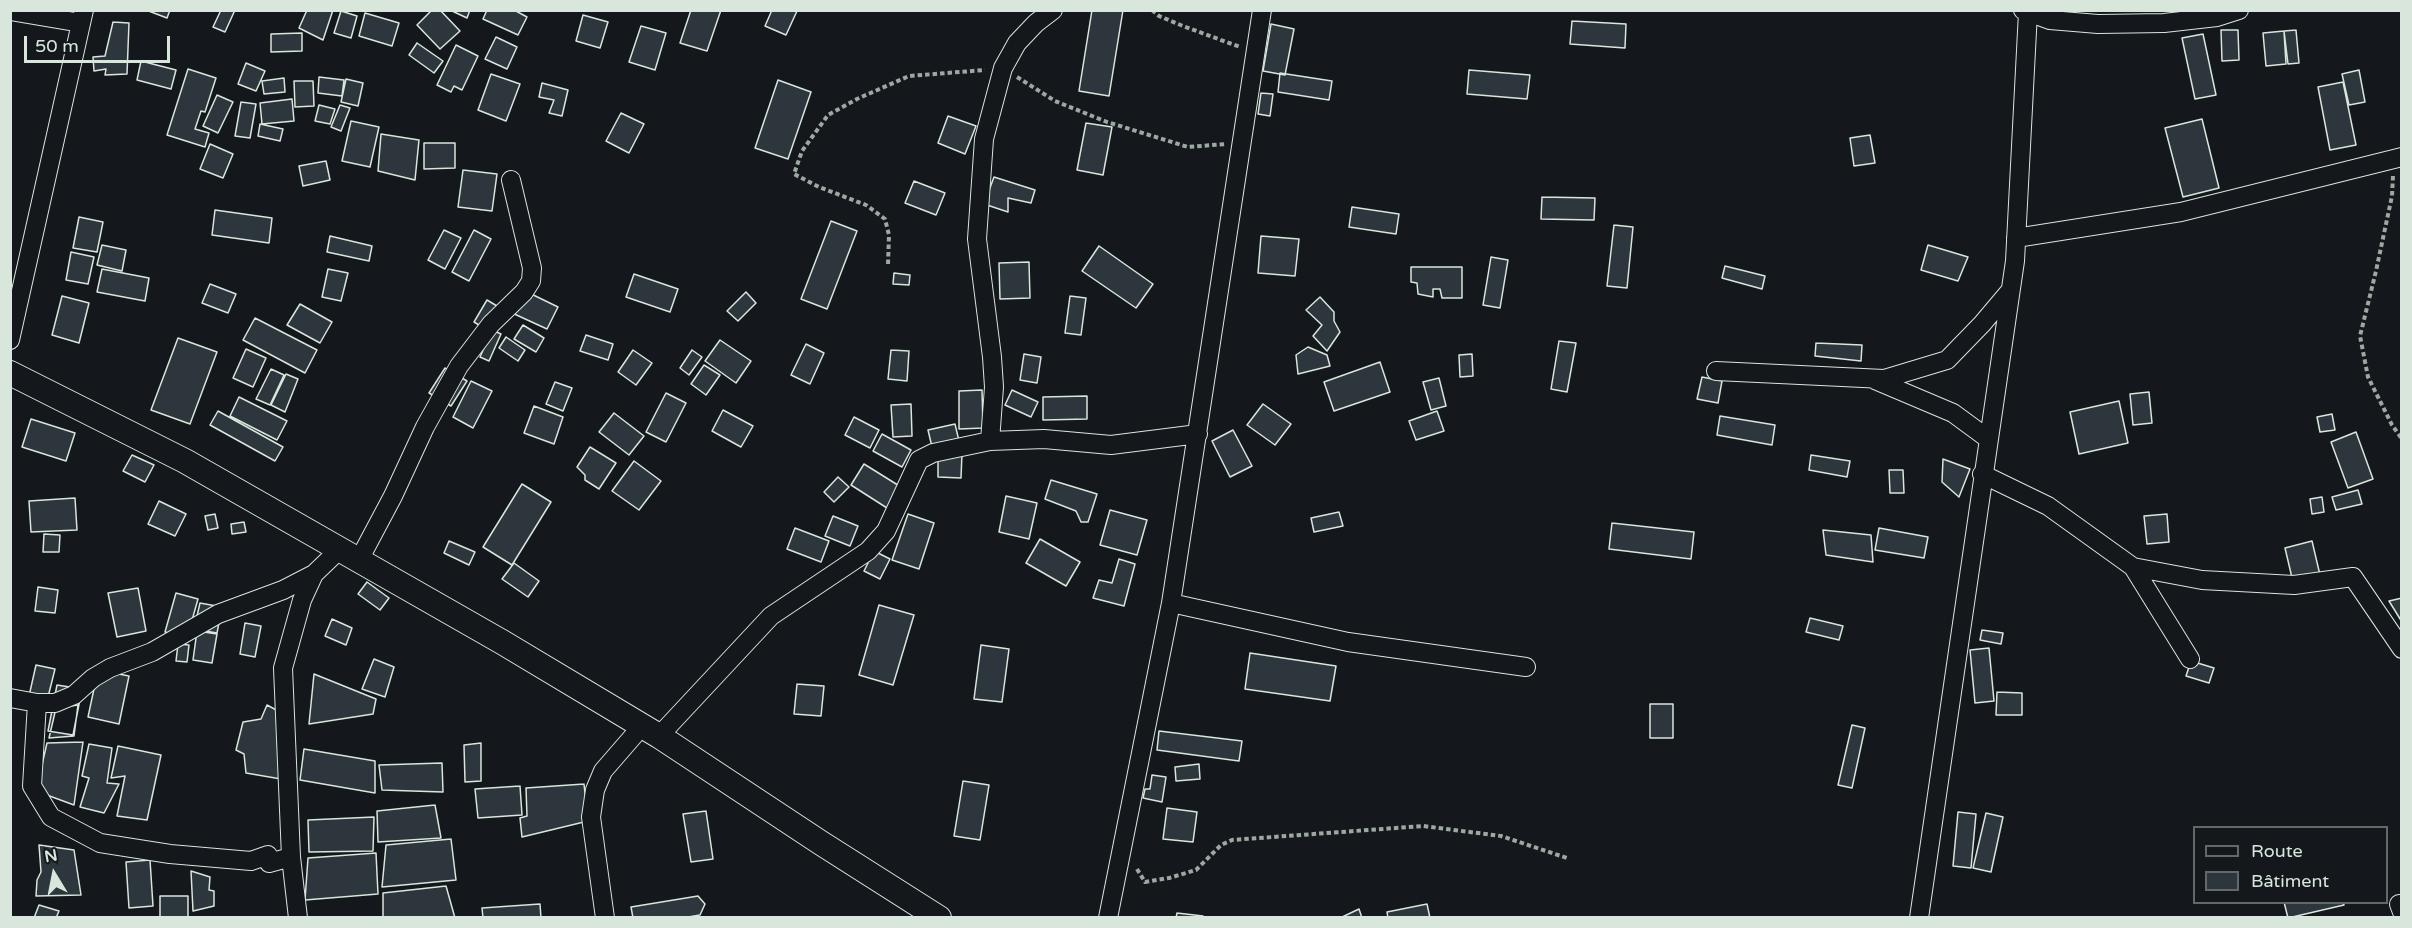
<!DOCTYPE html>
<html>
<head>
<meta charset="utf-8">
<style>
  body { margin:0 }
  #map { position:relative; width:2412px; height:928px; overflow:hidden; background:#14181c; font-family:"Varela Round",sans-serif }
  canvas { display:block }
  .frame { position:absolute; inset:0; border:12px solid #d8e6dc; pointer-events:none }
  .legend { position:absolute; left:2193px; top:826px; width:195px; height:78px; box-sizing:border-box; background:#14181c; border:2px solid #626a69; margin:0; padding:8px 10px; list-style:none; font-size:18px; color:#d8e6dc }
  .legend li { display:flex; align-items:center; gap:12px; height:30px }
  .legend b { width:30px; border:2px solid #626a69 }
  .north { position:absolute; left:24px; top:844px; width:60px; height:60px; -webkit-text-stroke:4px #14181c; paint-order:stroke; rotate:350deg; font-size:16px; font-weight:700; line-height:24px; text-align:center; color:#d8e6dc }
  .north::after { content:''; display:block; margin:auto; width:21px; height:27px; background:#d8e6dc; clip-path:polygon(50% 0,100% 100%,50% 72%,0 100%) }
  .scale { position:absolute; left:24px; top:36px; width:146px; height:27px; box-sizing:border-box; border:3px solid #d8e6dc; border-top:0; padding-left:8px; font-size:18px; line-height:21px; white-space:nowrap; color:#d8e6dc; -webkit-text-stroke:4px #14181c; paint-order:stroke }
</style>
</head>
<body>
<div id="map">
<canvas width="2412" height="928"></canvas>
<div class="frame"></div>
<ul class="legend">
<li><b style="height:8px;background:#14181c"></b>Route</li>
<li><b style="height:16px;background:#2c363c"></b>Bâtiment</li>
</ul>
<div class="north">N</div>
<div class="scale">50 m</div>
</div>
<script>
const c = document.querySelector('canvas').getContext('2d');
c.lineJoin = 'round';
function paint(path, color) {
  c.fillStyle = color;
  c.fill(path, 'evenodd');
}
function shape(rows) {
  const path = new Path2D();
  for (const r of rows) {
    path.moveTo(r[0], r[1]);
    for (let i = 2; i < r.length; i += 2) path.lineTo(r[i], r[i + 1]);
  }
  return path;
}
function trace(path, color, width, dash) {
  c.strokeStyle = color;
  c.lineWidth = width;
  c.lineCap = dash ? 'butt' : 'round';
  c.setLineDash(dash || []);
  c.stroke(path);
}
const building = shape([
  [146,10,170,10,167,18,146,10],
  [221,10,235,10,225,32,213,27,221,10],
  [307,10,333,10,323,40,299,28,307,10],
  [432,10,440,10,460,31,440,49,417,25,432,10],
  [450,10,470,10,467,18,450,10],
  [487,10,514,10,527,17,518,35,483,19,487,10],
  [691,10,721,10,707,51,680,43,691,10],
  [772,10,797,11,786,35,765,26,772,10],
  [1092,10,1123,10,1109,96,1079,91,1092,10],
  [341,11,357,16,351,38,334,33,341,11],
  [365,13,399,23,392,46,359,36,365,13],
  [583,15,608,22,600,48,576,41,583,15],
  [1572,21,1626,24,1625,48,1570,44,1572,21],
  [113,22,129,23,127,74,105,75,106,69,94,71,93,57,105,56,113,22],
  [1271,24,1294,29,1285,75,1263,71,1271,24],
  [641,26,666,33,655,70,629,62,641,26],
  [2221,30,2238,30,2239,60,2222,61,2221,30],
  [2296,30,2299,63,2288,64,2284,31,2296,30],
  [2284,31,2286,64,2266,66,2263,33,2284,31],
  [302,33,302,51,271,52,271,34,302,33],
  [2203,34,2216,95,2195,99,2182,38,2203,34],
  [496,37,517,47,507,69,485,59,496,37],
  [417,43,443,61,434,73,409,55,417,43],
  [456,45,478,56,462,90,454,86,451,92,437,85,456,45],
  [141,61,176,70,171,89,137,80,141,61],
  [246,63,265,71,256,91,238,84,246,63],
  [188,69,216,78,205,112,201,111,195,129,209,133,205,147,167,135,188,69],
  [1469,70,1530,75,1527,99,1467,94,1469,70],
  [2359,70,2365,102,2349,105,2342,74,2359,70],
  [1280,73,1332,81,1329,100,1278,92,1280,73],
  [491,74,520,84,506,121,478,110,491,74],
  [319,77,344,80,342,96,318,93,319,77],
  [284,78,285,92,264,94,262,81,284,78],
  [346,79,363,83,358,106,341,102,346,79],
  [778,80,811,92,788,159,755,148,778,80],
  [294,81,313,81,314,106,295,107,294,81],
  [2343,82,2356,145,2330,150,2318,87,2343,82],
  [542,83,568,90,562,116,549,113,554,100,539,97,542,83],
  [1261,93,1273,94,1270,116,1258,114,1261,93],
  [217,95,233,102,218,133,203,126,217,95],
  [292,99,294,121,262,124,260,103,292,99],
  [241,102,256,104,250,138,235,136,241,102],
  [319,105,335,109,330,124,315,121,319,105],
  [340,105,350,108,341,131,331,127,340,105],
  [621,113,644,124,629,153,606,141,621,113],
  [948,116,976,126,965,154,938,143,948,116],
  [2202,119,2219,188,2183,197,2165,128,2202,119],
  [351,121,379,127,370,167,342,161,351,121],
  [1086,123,1112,127,1103,175,1077,170,1086,123],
  [260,124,283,129,280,141,258,136,260,124],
  [381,134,419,140,415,180,378,171,381,134],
  [1870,135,1875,163,1854,166,1850,138,1870,135],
  [424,143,455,143,455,168,424,169,424,143],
  [210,144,233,154,223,178,200,169,210,144],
  [326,161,330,180,303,186,299,166,326,161],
  [463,170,497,174,492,211,458,207,463,170],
  [994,177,1035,190,1031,203,1008,198,1008,212,984,204,994,177],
  [914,181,945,193,936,215,905,203,914,181],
  [1542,197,1595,198,1594,220,1541,219,1542,197],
  [1352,207,1399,214,1396,234,1349,227,1352,207],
  [215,210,272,218,269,243,212,235,215,210],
  [79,217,103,222,97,252,73,248,79,217],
  [831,221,857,231,827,309,801,299,831,221],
  [1614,225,1633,227,1627,288,1607,286,1614,225],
  [444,230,461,238,445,269,428,260,444,230],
  [474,230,491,239,469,281,452,272,474,230],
  [330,236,372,246,369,261,327,252,330,236],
  [1261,236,1299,239,1295,276,1258,273,1261,236],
  [102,245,126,250,122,271,97,265,102,245],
  [1928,245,1968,257,1958,281,1921,270,1928,245],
  [1099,246,1153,284,1136,308,1082,271,1099,246],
  [71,252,94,257,88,284,66,280,71,252],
  [1491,257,1508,260,1500,308,1483,305,1491,257],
  [1029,262,1030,298,1000,299,999,263,1029,262],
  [1725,266,1765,276,1762,289,1722,278,1725,266],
  [1411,267,1462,267,1462,298,1442,298,1440,289,1433,289,1433,297,1418,294,1417,283,1411,282,1411,267],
  [102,269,149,278,145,301,97,292,102,269],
  [328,269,348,273,341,301,322,297,328,269],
  [894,273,910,275,909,285,893,284,894,273],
  [634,274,678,289,670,312,626,297,634,274],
  [210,284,236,294,228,313,202,303,210,284],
  [521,289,558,307,547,329,510,312,521,289],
  [746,292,756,303,738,321,727,311,746,292],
  [62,296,89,303,79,343,52,335,62,296],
  [1070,296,1086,298,1081,335,1065,333,1070,296],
  [1320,297,1334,312,1334,321,1340,332,1327,351,1313,336,1322,325,1306,310,1320,297],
  [487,300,502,309,489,331,474,322,487,300],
  [300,304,332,322,320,343,287,325,300,304],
  [255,318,317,350,305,373,243,340,255,318],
  [523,325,544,338,536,352,514,339,523,325],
  [492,330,501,334,489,361,480,357,492,330],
  [586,335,613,344,608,360,580,351,586,335],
  [506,337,525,350,518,361,499,348,506,337],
  [178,338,217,352,190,424,151,410,178,338],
  [720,340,751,361,736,383,705,361,720,340],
  [1559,341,1576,343,1567,392,1551,389,1559,341],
  [1816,343,1862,345,1861,361,1815,356,1816,343],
  [806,344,824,353,810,384,791,375,806,344],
  [1308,347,1327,355,1330,366,1298,374,1296,355,1308,347],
  [246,349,266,358,253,387,233,378,246,349],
  [633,350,652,363,636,385,618,372,633,350],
  [692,350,702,357,689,375,680,368,692,350],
  [891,350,909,351,907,381,888,379,891,350],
  [1024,354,1041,357,1037,383,1020,380,1024,354],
  [1472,354,1473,376,1460,377,1459,355,1472,354],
  [1380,362,1390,392,1334,411,1324,382,1380,362],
  [704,365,720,375,706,395,691,384,704,365],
  [445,368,467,381,451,406,429,393,445,368],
  [271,369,284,375,270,405,256,399,271,369],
  [286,374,298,379,285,412,271,405,286,374],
  [1702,377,1722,381,1718,403,1697,399,1702,377],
  [1439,378,1446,406,1431,410,1423,382,1439,378],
  [471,381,492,391,473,428,453,417,471,381],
  [555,382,572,388,563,411,546,404,555,382],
  [982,390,983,428,959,429,959,391,982,390],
  [1012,390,1038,402,1031,417,1005,405,1012,390],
  [2149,392,2152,423,2133,425,2130,394,2149,392],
  [666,393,686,403,666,442,646,432,666,393],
  [1087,396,1087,419,1043,420,1043,397,1087,396],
  [239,397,287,421,277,440,230,416,239,397],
  [2119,401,2128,443,2079,454,2070,412,2119,401],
  [911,404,912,436,893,437,891,405,911,404],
  [1263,404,1291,424,1275,445,1247,425,1263,404],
  [534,406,563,417,554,444,524,433,534,406],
  [723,410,753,426,741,447,712,431,723,410],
  [218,411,283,447,275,461,210,425,218,411],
  [1437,411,1444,431,1416,440,1409,421,1437,411],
  [614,413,644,436,629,455,599,432,614,413],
  [2332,414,2335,430,2320,432,2317,417,2332,414],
  [1720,416,1775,425,1772,445,1717,435,1720,416],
  [854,417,879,430,870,448,845,435,854,417],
  [31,419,75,433,66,461,22,447,31,419],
  [955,424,959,441,932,447,928,430,955,424],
  [1233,430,1252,466,1230,477,1212,441,1233,430],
  [2356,432,2373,479,2348,488,2331,442,2356,432],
  [882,434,911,450,902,467,873,451,882,434],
  [590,447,616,463,599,489,585,480,585,475,577,467,590,447],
  [938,452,962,453,961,478,938,477,938,452],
  [132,455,154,465,145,482,123,471,132,455],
  [1811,455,1850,461,1847,477,1809,470,1811,455],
  [1943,459,1970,469,1959,497,1942,482,1943,459],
  [634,461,661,481,639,510,612,491,634,461],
  [864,464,901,487,887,508,851,485,864,464],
  [1889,470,1903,470,1904,493,1890,493,1889,470],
  [838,477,849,487,834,502,824,492,838,477],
  [1051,480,1097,494,1088,522,1081,522,1076,511,1045,499,1051,480],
  [522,484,551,502,512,565,483,547,522,484],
  [2358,490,2362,504,2336,510,2332,497,2358,490],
  [1006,496,1037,503,1029,539,999,532,1006,496],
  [2322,497,2324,512,2312,514,2310,499,2322,497],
  [75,498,77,530,31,532,29,501,75,498],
  [159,501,186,514,175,536,148,524,159,501],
  [1110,510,1147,520,1137,555,1100,545,1110,510],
  [1339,512,1343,526,1314,532,1311,518,1339,512],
  [215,514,218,528,208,530,205,516,215,514],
  [908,514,934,523,919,569,892,560,908,514],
  [2167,514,2169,542,2147,544,2144,516,2167,514],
  [833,516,858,526,850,546,825,536,833,516],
  [244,522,246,532,232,534,231,524,244,522],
  [1612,523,1694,532,1691,559,1609,549,1612,523],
  [795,528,829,541,821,562,787,549,795,528],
  [1879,528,1928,537,1924,558,1875,550,1879,528],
  [1823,530,1871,535,1873,562,1826,555,1823,530],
  [44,534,60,535,59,552,43,552,44,534],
  [1040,539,1080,562,1066,586,1026,563,1040,539],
  [449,541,475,552,469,565,444,553,449,541],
  [2312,541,2320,575,2293,582,2285,548,2312,541],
  [874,551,890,559,880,579,864,571,874,551],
  [1119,559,1135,564,1124,606,1093,598,1099,580,1112,583,1119,559],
  [514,563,539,581,528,597,502,579,514,563],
  [367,582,389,598,380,610,358,594,367,582],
  [38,587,58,590,55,613,35,611,38,587],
  [138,588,146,631,117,637,108,593,138,588],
  [176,593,198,599,187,638,165,632,176,593],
  [2402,598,2402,622,2389,601,2402,598],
  [200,603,222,607,217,633,194,629,200,603],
  [879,605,914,615,893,685,859,675,879,605],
  [1810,618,1843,626,1839,640,1806,632,1810,618],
  [332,619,352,628,346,645,325,636,332,619],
  [245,623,261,626,255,657,240,654,245,623],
  [1982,630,2003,633,2001,644,1980,640,1982,630],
  [197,631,217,634,212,663,193,660,197,631],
  [178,644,189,645,187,662,176,661,178,644],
  [981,645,1009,649,1002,702,974,699,981,645],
  [1989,648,1994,701,1975,703,1970,650,1989,648],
  [1250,653,1336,666,1330,701,1245,689,1250,653],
  [374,659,394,667,385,697,362,689,374,659],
  [2191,661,2214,668,2209,683,2186,676,2191,661],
  [36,665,55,669,45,709,27,705,36,665],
  [98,670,129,676,119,724,88,717,98,670],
  [314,674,376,699,373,714,309,724,314,674],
  [797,684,824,686,821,716,794,714,797,684],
  [57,685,82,689,73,735,48,731,57,685],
  [1997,692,2022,693,2022,715,1996,715,1997,692],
  [1650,704,1673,704,1673,738,1650,738,1650,704],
  [78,705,74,736,49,738,56,708,78,705],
  [267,705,280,712,281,779,246,773,244,754,236,750,243,722,261,719,267,705],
  [1852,725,1865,728,1852,788,1838,785,1852,725],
  [1159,731,1242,741,1239,761,1157,750,1159,731],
  [83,742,74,805,36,791,47,743,83,742],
  [481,743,481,781,465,782,464,745,481,743],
  [89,744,112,748,107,783,119,784,104,813,80,807,89,778,82,776,89,744],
  [118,746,161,755,147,820,117,816,125,776,111,778,118,746],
  [304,749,375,761,375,793,300,780,304,749],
  [442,763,443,792,382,790,379,765,442,763],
  [1199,764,1200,779,1176,781,1175,767,1199,764],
  [1152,775,1166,777,1162,802,1143,798,1145,789,1150,789,1152,775],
  [963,781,989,785,980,840,954,836,963,781],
  [584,784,588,821,522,837,520,818,527,816,526,788,584,784],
  [520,786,522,815,478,818,475,789,520,786],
  [435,805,441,838,378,842,377,811,435,805],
  [1167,808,1197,812,1193,842,1163,839,1167,808],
  [706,811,713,859,691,862,683,814,706,811],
  [1958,812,1976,814,1971,868,1953,866,1958,812],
  [1986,813,2003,817,1991,872,1973,868,1986,813],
  [374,817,373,851,309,852,308,820,374,817],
  [451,839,456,880,382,887,386,845,451,839],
  [39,845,74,850,81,895,36,896,37,880,41,872,39,845],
  [376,853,378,894,305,900,308,858,376,853],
  [150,860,153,906,129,908,126,862,150,860],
  [191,871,210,877,209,890,214,891,214,906,193,911,191,871],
  [446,886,455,918,383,918,383,893,446,886],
  [160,896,188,896,188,917,160,917,160,896],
  [698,896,705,904,700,915,682,918,633,918,631,907,698,896],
  [2284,902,2343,902,2344,905,2288,918,2284,902],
  [540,904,541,918,483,918,482,908,540,904],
  [1427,904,1430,918,1388,918,1387,912,1427,904],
  [39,905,59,911,56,918,34,918,39,905],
  [1359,909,1362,918,1340,918,1359,909],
  [1177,913,1203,916,1202,918,1176,918,1177,913]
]);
paint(building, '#2c363c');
trace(building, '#d8e6dc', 1.5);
const minor = shape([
  [2023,10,2050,20,2098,24,2164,23,2217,17,2239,10],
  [10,11,81,23],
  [2016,238,2181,212,2402,157],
  [10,340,84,10],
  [1716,371,1884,379,1947,360,1982,324,2009,292],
  [1875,380,1953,413,1987,438],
  [990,441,994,387,992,357,977,239,984,139,1003,68,1017,43,1036,23,1053,10],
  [1982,474,2048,506,2133,567,2202,580,2294,585,2353,577,2402,649],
  [359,560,393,496,425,427,459,366,491,324,524,292,531,281,532,268,511,180],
  [2133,567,2190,659],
  [1171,603,1348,642,1526,667],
  [10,698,37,703,55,703,74,695,93,678,110,668,152,652,218,614,283,590,314,574],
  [37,703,32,786,51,817,100,843,170,854,251,861,268,855,269,863,291,857],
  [659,736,771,616,868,551,886,531,919,460,933,453,990,441,1044,439,1111,445,1198,434],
  [2402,904,2399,904,2402,912],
  [298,918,291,857,283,668,302,600,314,574,339,550],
  [605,918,591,817,595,790,603,771,642,726],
  [1108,918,1171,603,1262,10],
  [1919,918,2015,261,2028,12]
]);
const secondary = shape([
  [10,373,185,461,502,642,659,736,821,843,939,918]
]);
trace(minor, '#d8e6dc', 20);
trace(secondary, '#d8e6dc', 26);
trace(shape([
  [1152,10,1159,16,1183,26,1240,47],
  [1017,77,1055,101,1107,122,1188,147,1226,144],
  [2393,176,2392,196,2376,271,2360,336,2368,377,2392,425,2402,439],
  [888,264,889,235,885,219,866,205,819,187,794,174,802,151,828,115,857,99,909,76,985,70],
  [1137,869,1145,882,1169,878,1196,870,1221,845,1232,840,1423,826,1501,836,1567,858]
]), '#9da8a2', 4, [4.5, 3]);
trace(minor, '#14181c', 18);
trace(secondary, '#14181c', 24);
</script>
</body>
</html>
